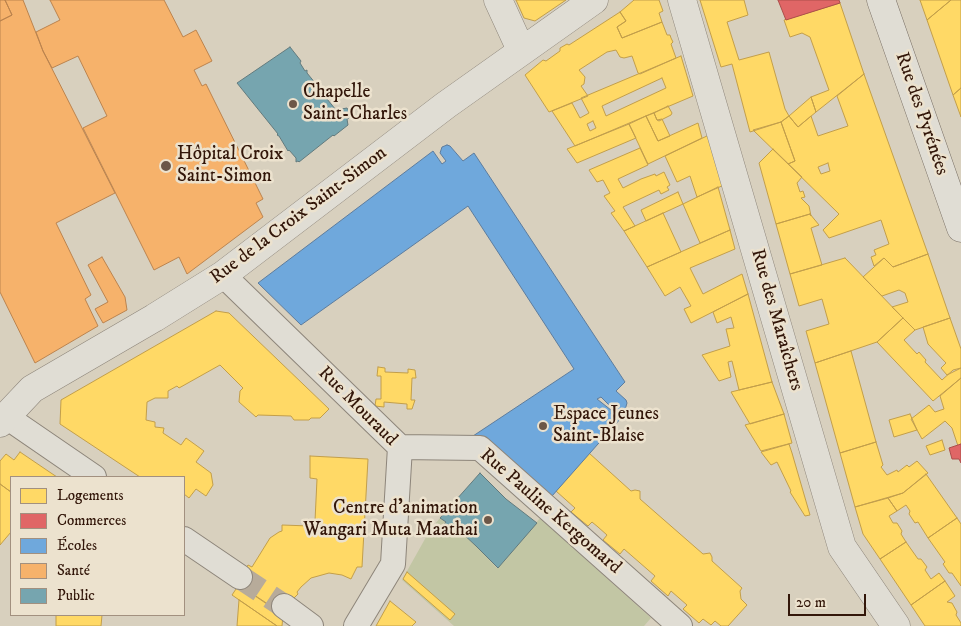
<!DOCTYPE html>
<html>
<head>
<meta charset="utf-8">
<style>
  body { margin:0 }
  #map { position:relative; width:961px; height:626px; overflow:hidden; background:#d8d0be; font-family:"IM FELL DW Pica",serif }
  canvas { display:block }
  .legend { position:absolute; left:10px; top:476px; width:175px; height:140px; box-sizing:border-box; background:#ece2ce; border:1px solid #a2907f; margin:0; padding:6px 9px; list-style:none; font-size:15px; color:#321609 }
  .legend li { display:flex; align-items:center; gap:10px; height:25px }
  .legend b { width:25px; border:1px solid #a2907f }
  .scale { position:absolute; left:788px; top:594px; width:78px; height:22px; box-sizing:border-box; border:2px solid #321609; border-top:0; padding-left:6px; font-size:15px; line-height:18px; white-space:nowrap; color:#321609; -webkit-text-stroke:4px #ece2ce; paint-order:stroke }
</style>
</head>
<body>
<div id="map">
<canvas width="961" height="626"></canvas>
<ul class="legend">
<li><b style="height:14px;background:#ffd966"></b>Logements</li>
<li><b style="height:14px;background:#e06666"></b>Commerces</li>
<li><b style="height:14px;background:#6fa8dc"></b>Écoles</li>
<li><b style="height:14px;background:#f6b26b"></b>Santé</li>
<li><b style="height:14px;background:#76a5af"></b>Public</li>
</ul>
<div class="scale">20 m</div>
</div>
<script>
const c = document.querySelector('canvas').getContext('2d');
c.lineJoin = 'round';
function paint(path, color) {
  c.fillStyle = color;
  c.fill(path, 'evenodd');
}
function shape(rows) {
  const path = new Path2D();
  for (const r of rows) {
    path.moveTo(r[0], r[1]);
    for (let i = 2; i < r.length; i += 2) path.lineTo(r[i], r[i + 1]);
  }
  return path;
}
function trace(path, color, width, dash) {
  c.strokeStyle = color;
  c.lineWidth = width;
  c.lineCap = dash ? 'butt' : 'round';
  c.setLineDash(dash || []);
  c.stroke(path);
}
function write(font, color, halo, rows, align = 'center') {
  c.font = font + ' "IM FELL DW Pica",serif';
  c.lineWidth = 5;
  c.setLineDash([]);
  c.textBaseline = 'middle';
  c.strokeStyle = halo;
  c.fillStyle = color;
  for (const [text, x, y, turn = 0] of rows) {
    c.save();
    c.translate(x, y);
    c.rotate((+turn || 0) * Math.PI / 180);
    c.textAlign = isNaN(turn) ? turn : align;
    if (halo) c.strokeText(text, 0, 0);
    c.fillText(text, 0, 0);
    c.restore();
  }
}
paint(shape([
  [440,518,446,522,444,525,457,536,461,532,476,546,497,568,540,518,651,618,644,626,454,626,402,580,430,530]
]), '#c2c6a4');
const homes = shape([
  [516,0,566,0,535,21,524,18,516,0],
  [634,0,659,0,663,11,659,13,662,22,622,38,617,27,626,21,620,12,634,0],
  [700,0,744,0,748,15,727,22,739,60,769,52,785,109,789,116,781,122,750,132,732,64,721,67,700,0],
  [920,0,951,0,927,20,920,0],
  [951,0,961,0,961,88,953,95,927,20,951,0],
  [840,3,864,74,816,112,811,97,829,90,810,37,802,33,790,37,784,20,840,3],
  [620,12,626,21,617,27,622,38,662,22,667,35,670,35,671,38,673,42,671,44,676,58,640,74,638,73,632,56,624,58,620,57,616,50,607,52,579,70,585,77,584,84,581,86,588,96,549,112,525,75,543,60,546,61,560,51,560,48,567,44,569,45,620,12],
  [681,56,693,96,575,146,552,111,572,103,580,118,589,113,581,98,681,56],
  [662,78,666,88,606,116,602,106,662,78],
  [593,121,596,128,590,131,587,124,593,121],
  [864,74,928,254,893,267,884,258,874,266,871,257,876,255,874,250,889,244,881,220,829,238,823,230,839,214,788,164,795,161,781,122,789,116,798,127,811,116,818,136,848,126,837,96,864,74],
  [828,163,830,171,821,174,818,167,828,163],
  [961,88,961,117,953,95,961,88],
  [811,97,816,112,798,127,789,116,811,97],
  [668,106,672,113,671,115,659,121,657,120,654,113,668,106],
  [654,113,657,120,662,119,670,136,658,141,646,116,654,113],
  [646,116,658,141,698,123,702,138,648,164,629,124,646,116],
  [781,122,795,161,788,164,753,130,781,122],
  [629,124,636,138,577,163,567,149,629,124],
  [709,135,724,185,697,197,690,176,677,182,665,156,709,135],
  [640,148,648,165,618,179,623,188,641,179,655,174,656,176,664,172,670,185,667,187,669,190,661,194,659,190,623,207,635,226,624,231,611,213,615,211,604,196,610,193,603,180,597,182,589,170,640,148],
  [773,149,802,177,797,183,800,192,803,191,805,197,801,198,809,206,811,216,810,214,776,224,759,163,773,149],
  [718,187,730,230,700,243,683,204,718,187],
  [678,192,683,204,646,221,641,210,678,192],
  [663,213,681,252,647,267,624,231,663,213],
  [810,214,819,225,811,228,822,265,790,274,776,224,810,214],
  [730,230,735,249,690,268,703,294,742,274,748,294,691,323,684,309,691,306,680,287,665,296,647,267,730,230],
  [928,254,950,318,915,330,892,307,908,302,905,293,899,290,882,296,863,277,884,258,893,267,928,254],
  [845,258,903,318,877,342,815,363,806,331,829,324,822,299,799,306,790,274,845,258],
  [748,294,772,382,739,390,732,361,728,362,731,377,719,381,702,355,730,346,726,329,734,328,731,317,717,323,713,312,748,294],
  [216,311,229,313,329,409,320,418,311,418,309,420,294,420,291,416,258,415,256,417,239,402,240,391,243,388,220,365,179,388,177,386,168,391,168,398,155,398,147,402,146,420,155,422,155,427,164,428,163,433,181,445,186,438,204,451,196,462,211,473,213,485,206,496,196,489,189,498,184,494,184,477,140,477,60,424,61,400,216,311],
  [903,318,915,330,904,340,917,354,919,352,926,360,925,362,942,380,953,370,961,368,961,378,933,401,877,342,903,318],
  [950,318,961,349,961,368,947,375,941,368,946,363,928,344,923,327,950,318],
  [851,351,876,442,840,453,815,363,851,351],
  [378,367,385,368,385,372,408,373,408,369,415,370,416,378,412,378,411,400,415,400,412,409,407,409,407,404,384,402,384,407,375,406,376,399,381,399,381,376,377,376,378,367],
  [961,378,961,444,958,446,952,428,945,421,922,439,911,419,929,405,935,412,944,409,940,396,961,378],
  [772,382,784,414,750,424,731,392,772,382],
  [784,414,792,443,761,451,745,425,784,414],
  [910,414,917,430,894,437,889,420,910,414],
  [942,440,945,450,930,455,926,446,942,440],
  [876,442,883,465,881,467,887,475,897,470,898,472,907,465,909,467,917,461,928,473,903,493,855,507,840,453,876,442],
  [789,444,792,453,810,515,805,516,790,492,791,491,777,462,771,465,761,452,789,444],
  [20,452,51,473,57,477,11,477,11,492,0,484,0,461,6,454,14,460,20,452],
  [589,453,631,491,635,490,640,491,640,499,703,554,710,553,712,557,712,561,742,588,740,591,741,599,747,605,728,626,721,626,715,621,711,625,703,619,699,623,683,609,687,605,671,591,668,596,651,581,655,576,624,549,620,554,603,540,607,535,598,527,592,522,588,526,571,512,575,508,556,491,589,453],
  [310,456,368,459,362,567,357,567,351,579,342,575,329,573,311,578,301,587,297,592,298,594,294,598,290,596,280,612,236,583,248,565,252,567,270,538,279,532,282,531,282,525,310,526,315,521,317,479,310,478,310,456],
  [926,474,957,518,928,538,918,522,915,523,909,514,910,511,906,505,897,511,888,498,903,493,926,474],
  [0,484,11,492,11,532,0,545,0,484],
  [888,498,897,511,889,516,893,523,897,523,902,531,901,534,906,542,880,559,863,534,855,507,888,498],
  [957,518,961,524,961,586,952,573,949,573,943,564,945,562,928,538,957,518],
  [906,542,918,559,921,559,927,567,925,570,931,579,939,573,945,581,911,605,880,559,906,542],
  [407,572,455,614,450,620,403,579,407,572],
  [945,581,955,596,947,602,952,603,957,612,956,615,961,623,961,626,925,626,911,605,945,581],
  [236,583,283,615,282,626,277,626,232,595,238,586,236,583],
  [239,600,245,604,277,626,237,626,239,600],
  [390,601,416,622,412,626,376,626,390,601],
  [56,615,102,615,101,626,56,626,56,615]
]);
paint(homes, '#ffd966');
trace(homes, '#c29e4a', 1);
const shops = shape([
  [778,0,839,0,840,3,786,20,778,0],
  [961,444,961,463,959,459,952,459,949,448,961,444]
]);
paint(shops, '#e06666');
trace(shops, '#ac4e4a', 1);
const schools = shape([
  [447,145,450,146,463,161,474,153,625,382,616,391,626,400,627,403,625,410,620,411,610,406,601,397,597,399,621,418,552,496,487,439,473,436,574,369,468,206,301,325,258,283,433,151,442,164,446,161,440,153,442,147,447,145]
]);
paint(schools, '#6fa8dc');
trace(schools, '#5d7c9d', 1);
const health = shape([
  [0,0,5,0,12,15,0,21,0,0],
  [5,0,23,0,43,51,115,193,56,223,91,295,85,299,98,326,35,363,0,292,0,21,12,15,5,0],
  [50,0,164,0,183,37,196,30,212,61,194,70,202,86,206,84,263,199,256,203,263,217,187,274,179,257,154,270,83,128,107,116,78,56,52,68,43,51,36,32,60,20,50,0],
  [102,257,125,297,127,310,103,323,95,309,108,302,88,265,102,257]
]);
paint(health, '#f6b26b');
trace(health, '#bb834e', 1);
const public = shape([
  [290,47,301,61,300,63,305,71,307,70,307,73,316,84,317,83,325,97,329,98,327,99,336,110,347,108,350,113,349,118,347,119,348,125,334,136,333,135,299,162,298,161,296,162,296,158,289,150,288,151,279,136,277,135,278,134,237,83,290,47],
  [480,473,506,499,537,523,498,568,476,546,461,532,457,536,444,525,446,522,440,518,480,473]
]);
paint(public, '#76a5af');
trace(public, '#627a7d', 1);
trace(shape([
  [240,577,284,606]
]), '#b7ab9a', 24, [24, 12]);
const pedestrian = shape([
  [223,275,400,447,393,564,356,626],
  [5,416,94,477],
  [400,447,480,448,680,626],
  [184,539,240,577],
  [284,606,311,626]
]);
const minor = shape([
  [498,0,521,50],
  [682,0,842,547,896,626],
  [0,423,32,389,154,318,223,275,446,105,594,0]
]);
const secondary = shape([
  [881,0,961,228]
]);
trace(pedestrian, '#8d857a', 26);
trace(minor, '#8d857a', 29);
trace(secondary, '#766c62', 29);
trace(pedestrian, '#e0ddd4', 24);
trace(minor, '#e0ddd4', 28);
trace(secondary, '#e0ddd4', 28);
for (const [x, y, r, color] of [
  [293,104,5,"#6c5748"],
  [166,166,6,"#6c5748"],
  [543,426,5,"#6c5748"],
  [488,520,5,"#6c5748"]
]) {
  const dot = new Path2D();
  dot.arc(x, y, r, 0, 2 * Math.PI);
  c.fillStyle = color;
  c.fill(dot);
  trace(dot, '#ece2ce', 2);
}
write('19px', '#321609', '#ece2ce', [
  ["Chapelle",303,93],
  ["Saint-Charles",303,115],
  ["Hôpital Croix",177,155],
  ["Saint-Simon",177,177],
  ["Espace Jeunes",553,415],
  ["Saint-Blaise",553,437],
  ["Centre d’animation",478,509,"right"],
  ["Wangari Muta Maathai",478,531,"right"]
], 'left');
write('19px', '#321609', '#ece2ce', [
  ["Rue des Pyrénées",921,114,71],
  ["Rue de la Croix Saint-Simon",299,216,-37],
  ["Rue des Maraîchers",776,320,74],
  ["Rue Mouraud",357,407,45],
  ["Rue Pauline Kergomard",550,512,41]
]);
</script>
</body>
</html>
